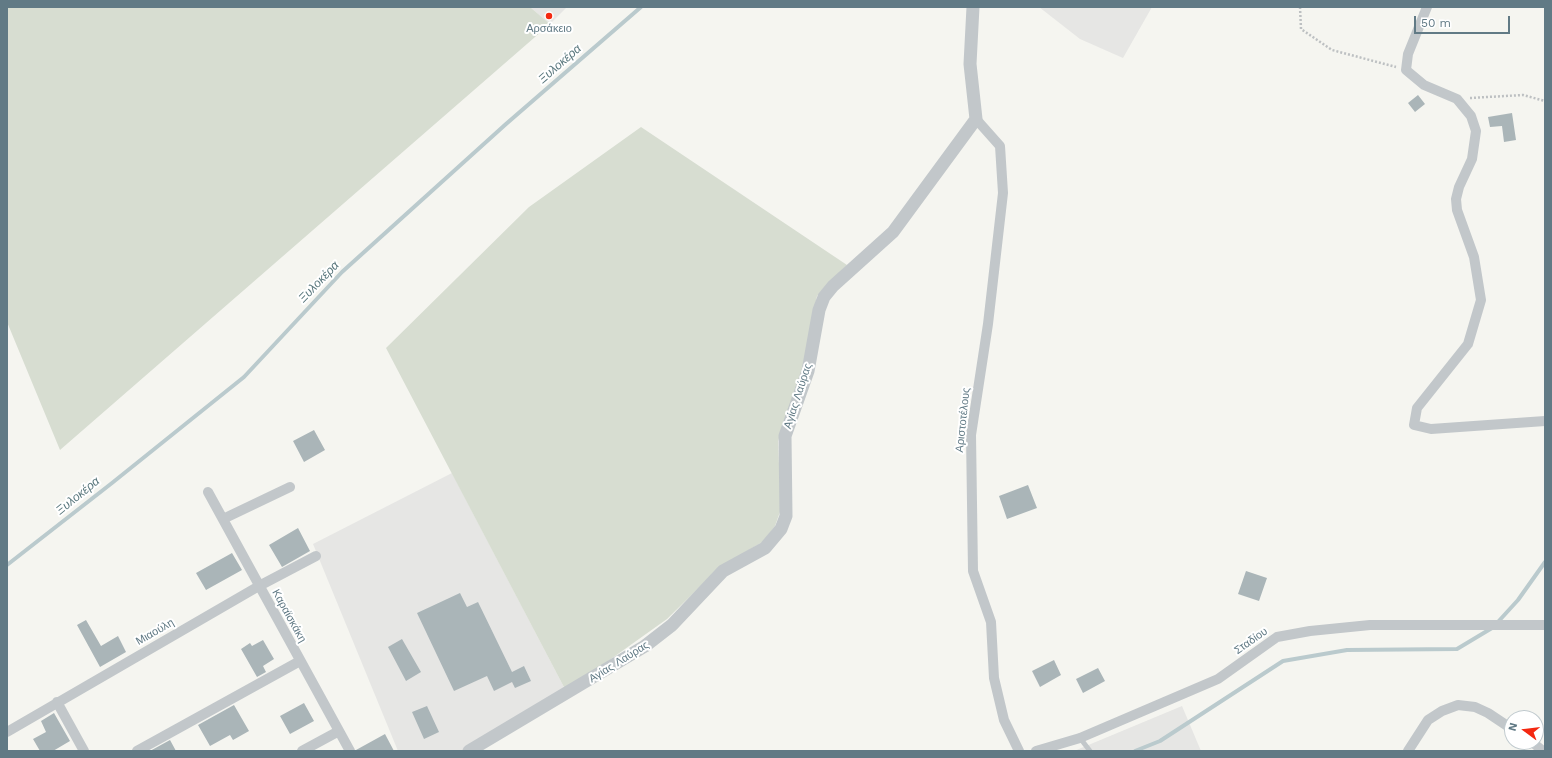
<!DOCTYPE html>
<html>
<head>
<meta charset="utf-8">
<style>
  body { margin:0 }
  #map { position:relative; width:1552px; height:758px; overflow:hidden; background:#f5f5f0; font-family:"Work Sans",sans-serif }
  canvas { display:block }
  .frame { position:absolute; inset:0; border:8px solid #617a85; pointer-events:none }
  .north { position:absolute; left:1504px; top:710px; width:40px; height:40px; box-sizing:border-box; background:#fff; border:1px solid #c0cace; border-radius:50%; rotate:285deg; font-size:11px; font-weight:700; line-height:16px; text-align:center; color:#617a85 }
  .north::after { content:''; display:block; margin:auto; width:14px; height:18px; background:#f42811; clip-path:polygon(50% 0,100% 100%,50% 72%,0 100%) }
  .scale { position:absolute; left:1414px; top:16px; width:96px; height:18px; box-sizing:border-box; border:2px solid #617a85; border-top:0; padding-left:5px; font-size:12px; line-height:14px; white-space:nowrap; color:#617a85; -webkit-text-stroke:3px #fff; paint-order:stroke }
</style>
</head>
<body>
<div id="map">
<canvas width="1552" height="758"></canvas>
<div class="frame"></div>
<div class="north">N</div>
<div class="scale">50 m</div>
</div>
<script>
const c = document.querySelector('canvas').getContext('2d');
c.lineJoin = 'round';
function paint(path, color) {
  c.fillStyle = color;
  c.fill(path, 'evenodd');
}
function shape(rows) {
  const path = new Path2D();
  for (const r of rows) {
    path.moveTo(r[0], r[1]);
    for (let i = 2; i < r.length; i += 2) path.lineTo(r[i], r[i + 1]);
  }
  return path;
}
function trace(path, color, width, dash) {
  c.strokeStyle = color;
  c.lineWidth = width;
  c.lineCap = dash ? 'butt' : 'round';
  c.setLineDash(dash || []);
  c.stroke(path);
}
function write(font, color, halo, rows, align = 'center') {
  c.font = font + ' "Work Sans",sans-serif';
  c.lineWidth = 4;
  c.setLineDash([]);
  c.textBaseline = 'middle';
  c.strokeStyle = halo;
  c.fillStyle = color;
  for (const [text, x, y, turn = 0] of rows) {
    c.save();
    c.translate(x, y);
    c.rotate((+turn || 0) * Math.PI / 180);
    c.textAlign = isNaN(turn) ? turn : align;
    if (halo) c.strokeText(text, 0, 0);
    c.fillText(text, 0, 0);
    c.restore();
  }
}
paint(shape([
  [530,7,567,7,550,24],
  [1039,7,1152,7,1123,58,1080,39],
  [452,473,566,691,463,751,398,751,313,544],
  [1182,706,1201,751,1074,751]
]), '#e6e6e4');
paint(shape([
  [7,7,530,7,550,24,60,450,7,322],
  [641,127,847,265,817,296,802,370,778,441,781,509,775,526,764,541,720,567,667,619,566,691,386,348,529,207]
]), '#d7ddd1');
trace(shape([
  [7,565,112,483,244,377,342,272,506,124,641,7],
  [1497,623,1518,600,1545,562],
  [1135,751,1160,741,1283,661,1347,650,1457,649,1492,628]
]), '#bacacd', 4);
paint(shape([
  [1418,95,1425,104,1415,112,1408,103],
  [1512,113,1516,140,1504,142,1502,126,1490,127,1488,117],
  [314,430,325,450,304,462,293,441],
  [1028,485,1037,508,1007,519,999,496],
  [298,528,310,551,282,567,269,545],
  [232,553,242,570,206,590,196,573],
  [1246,571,1267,578,1259,601,1238,594],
  [460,593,467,607,478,602,512,672,524,666,531,681,515,688,512,682,494,691,487,676,454,691,417,613],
  [86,620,101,646,118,636,126,652,100,667,77,625],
  [402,639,421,672,406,681,388,647],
  [263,640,274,659,263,666,266,672,257,677,241,649,250,643,252,646],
  [1054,660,1061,675,1040,687,1032,671],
  [1098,668,1105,681,1083,693,1076,679],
  [304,703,314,721,290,734,280,716],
  [234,705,249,731,233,740,230,735,210,746,198,725],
  [427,706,439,732,424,739,412,712],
  [54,713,70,741,53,751,40,751,33,739,46,732,41,721],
  [385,734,394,751,356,751,356,750],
  [170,740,176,751,150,751]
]), '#aab5b8');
trace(shape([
  [1300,7,1301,29,1332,50,1396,67],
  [1470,98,1523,95,1545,101]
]), '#bdc0c2', 2.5, [2, 2]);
trace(shape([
  [1080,738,1090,751]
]), '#c2c7ca', 5);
trace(shape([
  [1427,7,1408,54,1406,70,1424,85,1457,99,1471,116,1476,131,1472,159,1459,187,1456,199,1457,210,1474,257,1481,300,1468,344,1417,408,1414,425,1431,429,1545,421],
  [976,119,1000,146,1003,193,988,324,971,435,973,571,991,622,994,678,1004,720,1019,751],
  [208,492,350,751],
  [223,519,290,487],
  [57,702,84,751],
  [7,732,259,586,316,556],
  [1532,742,1543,751],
  [137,751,300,661],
  [302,751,339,731],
  [1036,751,1080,738,1218,679,1277,637,1310,631,1370,625,1545,625],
  [1408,751,1428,720,1442,711,1458,705,1475,707,1488,713,1512,729]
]), '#c2c7ca', 10);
trace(shape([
  [469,751,645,646,672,625,723,571,765,548,781,529,786,516,785,436,808,371,819,310,824,297,833,286,893,232,976,119,970,64,973,7]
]), '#c2c7ca', 13);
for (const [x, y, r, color] of [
  [549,16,4,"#f42811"]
]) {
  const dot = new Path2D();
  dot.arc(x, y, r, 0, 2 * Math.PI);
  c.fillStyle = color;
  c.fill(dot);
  trace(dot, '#fff', 1.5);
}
write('11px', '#617a85', '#fff', [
  ["Αρσάκειο",549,29]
]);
write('11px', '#617a85', '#fff', [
  ["Αγίας Λαύρας",798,396,-72],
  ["Αριστοτέλους",963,420,-84],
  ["Καραϊσκάκη",289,616,61],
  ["Μιαούλη",155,632,-30],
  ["Σταδίου",1251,641,-35],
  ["Αγίας Λαύρας",619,662,-32]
]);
write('italic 12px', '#58767c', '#fff', [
  ["Ξυλοκέρα",560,64,-41],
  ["Ξυλοκέρα",319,282,-46],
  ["Ξυλοκέρα",78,496,-39]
]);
</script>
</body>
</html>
